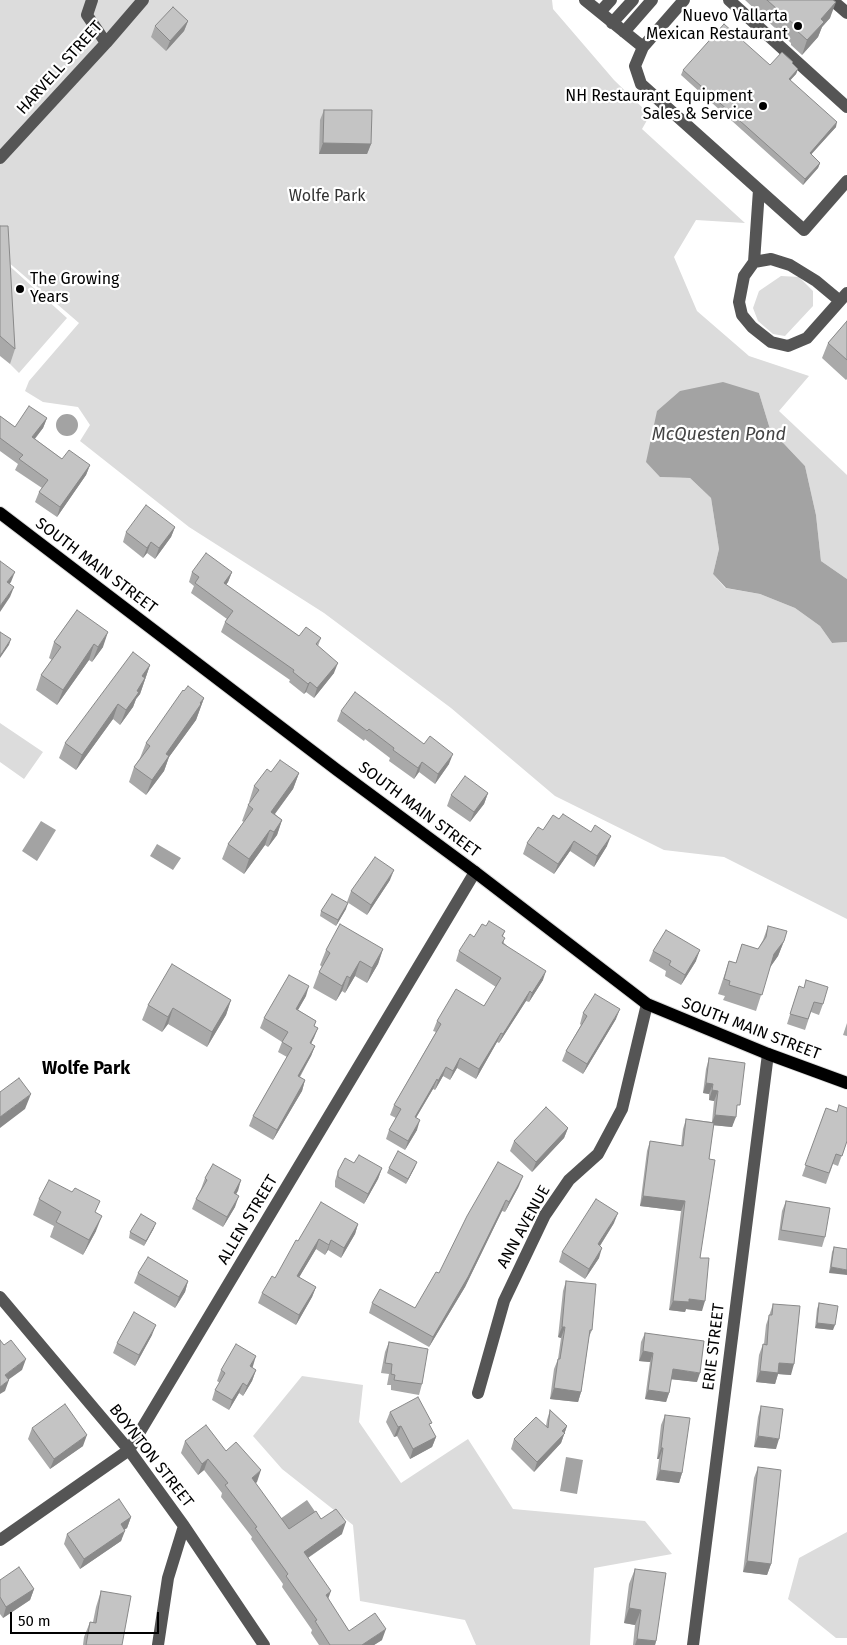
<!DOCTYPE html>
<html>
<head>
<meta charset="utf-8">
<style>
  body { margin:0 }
  #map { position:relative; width:847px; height:1645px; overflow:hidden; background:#fff; font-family:"Fira Sans",sans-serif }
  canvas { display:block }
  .scale { position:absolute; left:10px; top:1612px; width:149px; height:22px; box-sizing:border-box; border:2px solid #000; border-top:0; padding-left:6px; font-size:15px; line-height:18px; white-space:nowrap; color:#000; -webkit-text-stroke:4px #fff; paint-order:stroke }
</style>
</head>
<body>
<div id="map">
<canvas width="847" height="1645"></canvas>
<div class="scale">50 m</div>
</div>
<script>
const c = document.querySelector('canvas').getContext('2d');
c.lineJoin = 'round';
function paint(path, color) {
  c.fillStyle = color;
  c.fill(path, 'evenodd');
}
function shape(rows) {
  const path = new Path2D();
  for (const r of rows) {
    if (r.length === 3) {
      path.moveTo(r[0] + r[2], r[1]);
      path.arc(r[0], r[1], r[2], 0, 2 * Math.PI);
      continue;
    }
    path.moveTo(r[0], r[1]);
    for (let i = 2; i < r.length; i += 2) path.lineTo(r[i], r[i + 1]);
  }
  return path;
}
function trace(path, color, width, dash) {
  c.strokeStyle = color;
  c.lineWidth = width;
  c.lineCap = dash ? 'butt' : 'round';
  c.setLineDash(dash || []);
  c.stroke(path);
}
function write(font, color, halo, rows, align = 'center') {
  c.font = font + ' "Fira Sans",sans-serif';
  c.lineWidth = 4.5;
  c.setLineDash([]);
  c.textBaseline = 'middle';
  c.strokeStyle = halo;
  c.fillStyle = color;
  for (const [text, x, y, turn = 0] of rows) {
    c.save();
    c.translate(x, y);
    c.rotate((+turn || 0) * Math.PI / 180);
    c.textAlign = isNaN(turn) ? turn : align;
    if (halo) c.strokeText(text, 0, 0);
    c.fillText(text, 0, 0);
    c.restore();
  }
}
paint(shape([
  [0,0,552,0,553,9,614,80,650,115,642,129,745,223,696,220,674,257,697,311,749,356,809,376,779,411,847,475,847,579,821,561,816,515,805,466,770,429,759,393,660,477,690,478,711,498,719,549,713,574,725,588,760,594,795,608,820,626,832,643,847,642,847,919,724,857,664,850,555,796,451,708,324,613,189,527,80,441,90,425,78,407,43,402,25,391,29,381,79,323,0,255],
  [4,261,67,318,19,373,10,364],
  [781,276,799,277,813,291,813,306,785,336,773,334,758,321,753,308,759,291],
  [0,723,43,752,24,779,0,762],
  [302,1376,363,1385,359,1422,401,1483,468,1439,513,1509,645,1521,672,1554,594,1568,590,1645,476,1645,465,1620,360,1601,353,1525,282,1469,253,1436],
  [847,1532,847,1638,836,1638,788,1599,799,1558]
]), '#dcdcdc');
paint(shape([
  [723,382,759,393,770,429,805,466,816,515,821,561,847,579,847,642,832,643,820,626,795,608,760,594,726,588,713,574,719,549,711,498,690,478,660,477,646,462,657,411,680,391],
  [67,425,11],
  [41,821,56,830,37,861,22,851],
  [157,844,181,858,173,870,150,856],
  [566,1457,583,1460,577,1494,560,1491],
  [307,1500,316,1513,289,1533,280,1519]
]), '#a3a3a3');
const major = shape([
  [0,513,337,770,475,872,647,1004,768,1054,847,1083]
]);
trace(major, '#dbdbdb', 14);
trace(shape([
  [92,0,87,15,106,43],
  [585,0,643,47],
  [684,0,643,47,635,66,641,84,804,230,847,181],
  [729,0,847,107],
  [832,0,847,13],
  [600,12,611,0],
  [612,23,633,0],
  [624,32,652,0],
  [0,158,106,43,143,0],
  [754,262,759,190],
  [840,301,816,281,790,265,771,259,754,262,744,276,739,302,742,315,752,327,771,342,788,346,807,338,847,293],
  [0,1297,129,1450,184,1526,264,1645],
  [478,1393,504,1301,545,1215,569,1180,598,1154,622,1109,647,1004],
  [0,1540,129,1450,475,872],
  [158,1645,168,1578,184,1526],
  [693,1645,768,1054]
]), '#555', 12);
trace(major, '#000', 12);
paint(shape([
  [745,0,833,0,830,18,822,27,818,37,802,55,791,45,791,43],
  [188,21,184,31,166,51,151,37,155,26],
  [793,62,792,64,798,69,796,74,790,80,836,127,811,154,820,163,818,168,803,185,681,75,683,70,770,65],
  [324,110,371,144,367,154,319,154,320,120],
  [0,226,15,349,10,364,0,356],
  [847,321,847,379,846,380,822,358,828,343],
  [0,416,15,427,47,418,43,428,35,439,62,459,90,465,86,475,57,517,35,502,39,492,42,488,15,470,18,464,0,451],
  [175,527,171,537,155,559,147,553,143,558,123,542,126,532],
  [192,572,232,572,228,582,226,585,299,636,321,638,318,646,334,673,314,698,306,692,304,694,289,682,290,680,221,632,225,622,227,619,191,593,194,586,189,582],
  [77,610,103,647,92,662,89,660,57,705,36,690,41,675,52,660,49,658,54,642],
  [150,665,140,694,136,699,133,707,120,725,113,719,76,770,59,758,65,743],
  [184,691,204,698,196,720,169,757,164,771,146,795,129,782,134,767,140,758,146,743],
  [341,711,449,764,435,784,419,772,414,779,389,761,390,758,365,739,364,741,337,721],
  [271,772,299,773,293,789,275,814,282,820,277,835,268,847,265,845,244,874,222,859,228,844,244,822,242,821,248,805,250,802,249,802,254,786],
  [488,793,484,804,470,822,447,806,451,795],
  [559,819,607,846,594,867,570,851,554,874,523,854,527,843,543,830],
  [390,880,367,915,347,902,351,891],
  [346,909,336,926,320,916,321,911],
  [486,926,505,931,503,936,504,943,543,980,529,1002,526,1001,499,1043,497,1042,476,1079,457,1068,450,1080,443,1076,435,1090,433,1089,416,1118,417,1130,405,1150,386,1139,389,1130,396,1118,390,1115,394,1105,436,1032,433,1031,437,1021,484,1006,496,987,456,961,459,951],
  [768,926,784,941,778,956,770,967,756,1011,723,1000,725,996,718,994,729,961,736,963,742,944,758,949,763,940],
  [383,949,378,964,367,983,355,976,345,993,342,991,336,1001,313,988,319,972,322,967,320,965,326,950],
  [653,951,696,961,681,985,665,976,666,971,649,961],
  [799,986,823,1004,819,1015,811,1012,805,1030,787,1024],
  [306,996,298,1010,316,1021,314,1026,318,1028,311,1044,315,1046,311,1056,300,1077,305,1080,302,1091,273,1140,249,1126,253,1116,287,1057,278,1052,282,1042,260,1028,264,1018],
  [231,1000,226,1015,207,1047,168,1024,162,1032,142,1020,148,1005],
  [583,1013,616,1019,583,1074,562,1061,566,1051,581,1025,580,1024],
  [847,1023,847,1036,843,1035],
  [709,1058,736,1114,732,1127,713,1125,709,1159,700,1258,702,1311,686,1309,685,1312,669,1310,681,1211,640,1206,647,1151,650,1141,681,1146,683,1129,686,1119,712,1122,714,1101,709,1100,709,1094,703,1093,706,1069],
  [826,1108,847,1141,838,1166,833,1164,826,1184,802,1176],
  [568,1128,564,1138,532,1172,510,1151,514,1141],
  [354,1163,382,1168,378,1179,364,1204,335,1187,335,1181,338,1171],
  [415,1167,406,1184,387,1173,389,1168],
  [205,1178,241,1180,236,1194,235,1207,223,1227,192,1209,196,1199,201,1189],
  [519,1186,505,1212,502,1211,465,1287,429,1347,369,1313,372,1303,415,1308,439,1273],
  [39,1199,96,1213,96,1231,83,1255,50,1237,54,1226,33,1215],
  [786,1201,825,1237,822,1247,778,1240,782,1211],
  [614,1223,600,1246,599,1258,585,1279,559,1262,562,1252],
  [358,1224,355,1234,341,1258,328,1250,325,1255,316,1249,299,1277,316,1287,312,1297,296,1325,258,1303,262,1293,275,1278,298,1241],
  [154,1228,144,1246,129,1238,130,1232],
  [834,1247,847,1249,829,1273,832,1252],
  [138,1273,188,1281,185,1292,175,1308,134,1283],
  [566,1281,592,1330,589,1337,581,1392,578,1402,550,1399,554,1369,558,1359,561,1338,558,1337,563,1291],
  [819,1303,833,1330,815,1328,817,1309],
  [773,1304,791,1375,778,1374,775,1384,756,1382,759,1355,763,1344,764,1344,766,1325],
  [645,1333,697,1382,671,1379,669,1393,666,1402,645,1399,650,1362,639,1361,641,1342],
  [152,1335,135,1366,113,1353,117,1343],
  [389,1342,422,1384,419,1395,391,1390,391,1385,387,1385,389,1374,381,1373,385,1352],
  [253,1366,252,1368,256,1370,252,1381,243,1396,239,1393,229,1410,212,1400,215,1390,220,1383,217,1381,221,1370],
  [761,1406,776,1449,754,1447,758,1417],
  [550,1410,567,1426,561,1443,534,1472,511,1449,514,1439,546,1426,547,1420],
  [390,1412,430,1427,436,1437,432,1447,410,1459,397,1436,394,1437,386,1422],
  [665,1415,682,1473,679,1483,656,1480,659,1459,657,1459,661,1425],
  [32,1428,83,1446,50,1469,28,1439],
  [185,1441,226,1451,257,1482,255,1483,289,1529,321,1519,342,1534,308,1558,328,1599,349,1631,382,1640,374,1645,319,1645,311,1633,312,1630,282,1587,283,1584,251,1539,252,1537,221,1497,222,1493,204,1470,198,1475,181,1453],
  [758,1467,771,1564,767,1575,743,1572,754,1478],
  [131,1517,127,1528,124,1530,121,1541,80,1569,64,1544,67,1534],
  [635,1569,656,1641,655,1645,633,1645,635,1625,624,1623,629,1584],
  [0,1580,34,1589,30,1600,3,1618,0,1614],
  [101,1591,122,1645,83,1645,84,1637,90,1622,93,1622,96,1607]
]), '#a9a9a9');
paint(shape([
  [836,2,830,18,822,27,818,37,802,55,807,40,821,19],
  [188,21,184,31,166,51,170,41],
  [798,69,796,74,787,84,789,79],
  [837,122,836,127,808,158,810,153],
  [323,143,371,144,367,154,319,154],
  [820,163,818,168,803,185,805,179],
  [47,418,43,428,28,447,32,437],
  [90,465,86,475,57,517,60,507],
  [175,527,171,537,155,559,159,548],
  [151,542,147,553,143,558,147,548],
  [15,572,11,582,4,592,7,582],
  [232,572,228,582,220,593,224,583],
  [14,587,10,597,0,612,0,606],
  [108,632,103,647,92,662,98,647],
  [11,639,9,645,0,658,0,656],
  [94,644,89,660,57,705,63,690],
  [338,663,334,673,314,698,317,688],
  [150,665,140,694,136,699,133,707,120,725,126,710,142,676],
  [310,682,306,692,304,694,308,684],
  [204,698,196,720,169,757,164,771,146,795,152,780,166,754],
  [118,704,113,719,76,770,82,755],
  [453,754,449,764,435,784,438,774],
  [422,762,419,772,414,779,418,768],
  [299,773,293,789,265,827,271,812],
  [488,793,484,804,470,822,474,812],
  [282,820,277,835,268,847,274,832],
  [270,830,265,845,244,874,249,859],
  [611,836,607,846,594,867,597,856],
  [574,841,570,851,554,874,558,864],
  [394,870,390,880,367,915,371,905],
  [348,903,346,909,336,926,338,920],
  [784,941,778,956,769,969,774,954],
  [383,949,378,964,367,983,372,968],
  [700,950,696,961,681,985,685,975],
  [360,961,355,976,345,993,350,978],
  [546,971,543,980,529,1002,532,993],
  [347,976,342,991,336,1001,342,986],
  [309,986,306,996,292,1020,296,1009],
  [530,991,526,1001,499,1043,503,1034],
  [231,1000,226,1015,207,1047,212,1032],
  [173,1008,168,1024,162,1032,168,1017],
  [620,1009,616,1019,583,1074,587,1064],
  [318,1028,314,1038,306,1053,310,1043],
  [501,1033,497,1042,476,1079,479,1069],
  [315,1046,311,1056,294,1086,298,1076],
  [460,1058,457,1068,450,1080,453,1071],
  [446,1067,443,1076,435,1090,438,1081],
  [437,1079,433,1089,411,1126,415,1117],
  [305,1080,302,1091,273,1140,277,1130],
  [706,1083,713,1084,709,1094,703,1093],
  [712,1090,718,1091,714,1101,709,1100],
  [31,1094,25,1109,0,1128,0,1117],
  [715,1115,736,1117,732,1127,711,1125],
  [420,1120,417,1130,405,1150,408,1141],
  [568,1128,564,1138,532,1172,536,1162],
  [417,1162,415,1167,406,1184,408,1179],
  [382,1168,378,1179,364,1204,368,1194],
  [523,1176,519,1186,505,1212,509,1202],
  [241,1180,238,1191,230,1204,234,1193],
  [239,1196,235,1207,223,1227,227,1217],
  [643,1196,685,1201,681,1211,640,1206],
  [506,1200,502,1211,465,1287,429,1347,433,1337],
  [618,1213,614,1223,594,1255,598,1244],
  [102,1216,96,1231,83,1255,89,1240],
  [156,1223,154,1228,144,1246,146,1241],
  [358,1224,355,1234,341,1258,344,1248],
  [319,1239,316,1249,294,1286,297,1276],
  [331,1240,328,1250,325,1255],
  [602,1248,599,1258,585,1279,589,1269],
  [831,1267,847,1270,847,1275,829,1273],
  [188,1281,185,1292,175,1308,179,1297],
  [316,1287,312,1297,296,1325,299,1315],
  [689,1299,705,1301,702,1311,686,1309,685,1312,669,1310,673,1301],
  [817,1323,835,1325,833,1330,815,1328],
  [156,1325,152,1335,135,1366,139,1355],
  [562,1327,565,1327,561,1338,558,1337],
  [643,1351,653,1353,650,1362,639,1361],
  [256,1356,253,1366,246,1377,250,1366],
  [26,1359,22,1370,1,1385,5,1375],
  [779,1363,794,1364,791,1375,778,1374,775,1384,756,1382,760,1371],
  [673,1369,700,1373,697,1382,669,1379],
  [256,1370,252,1381,243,1396,247,1386],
  [9,1380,5,1391,0,1394,0,1387],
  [243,1383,239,1393,229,1410,232,1400],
  [554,1388,581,1392,578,1402,550,1399],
  [648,1390,669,1393,666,1402,645,1399],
  [401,1426,397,1436,394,1437,398,1427],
  [567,1426,561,1443,534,1472,537,1462],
  [87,1435,83,1446,50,1469,54,1459],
  [758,1436,779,1439,776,1449,754,1447],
  [436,1437,432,1447,410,1459,413,1449],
  [661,1448,663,1448,659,1459,657,1459],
  [208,1459,204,1470,198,1475,202,1464],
  [261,1470,257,1482,248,1490,252,1478],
  [660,1470,682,1473,679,1483,656,1480],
  [131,1517,127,1528,117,1535,121,1524],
  [346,1522,342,1534,300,1563,304,1552],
  [125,1531,121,1541,80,1569,84,1559],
  [747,1561,771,1564,767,1575,743,1572],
  [34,1589,30,1600,3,1618,6,1607],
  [331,1591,327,1602,326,1595],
  [629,1608,641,1610,635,1625,624,1623],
  [386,1629,382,1640,374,1645,362,1645],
  [637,1639,656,1641,655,1645,635,1645]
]), '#898989');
const building = shape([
  [767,0,833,0,836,2,821,19,824,22,807,40,796,30,798,28,767,0],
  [173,7,188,21,170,41,155,26,173,7],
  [724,24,770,65,782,52,793,62,792,63,798,69,789,79,837,122,810,153,820,163,805,179,683,70,724,24],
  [324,110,372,110,371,144,323,143,324,110],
  [0,226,8,226,15,349,0,336,0,226],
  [847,321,847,360,828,343,847,321],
  [29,406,47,418,32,437,62,459,69,450,90,465,60,507,39,492,48,480,19,459,23,455,0,438,0,416,15,427,29,406],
  [146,505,175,527,159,548,151,542,147,548,126,532,146,505],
  [206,553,232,572,224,583,299,636,306,627,321,638,316,644,338,663,317,688,310,682,308,684,293,672,294,670,225,622,233,611,195,583,199,577,192,572,206,553],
  [0,561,15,572,7,582,14,587,0,606,0,561],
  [77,610,108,632,98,647,94,644,63,690,41,675,61,647,54,642,77,610],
  [0,632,11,639,0,656,0,632],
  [133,652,150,665,142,676,145,678,137,691,139,692,126,710,118,704,82,755,65,743,133,652],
  [188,686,204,698,200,703,201,704,166,754,169,756,152,780,134,767,150,746,146,743,183,690,184,691,188,686],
  [355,692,424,744,430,736,453,754,438,774,422,762,418,768,393,750,394,748,369,729,367,731,341,711,355,692],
  [280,760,299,773,271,812,282,820,274,832,270,830,249,859,228,844,253,809,248,805,259,790,254,786,267,769,271,772,280,760],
  [465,776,488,793,474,812,451,795,465,776],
  [563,814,591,832,595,825,611,836,597,856,574,841,558,864,527,843,538,827,543,830,553,815,559,819,563,814],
  [375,857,394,870,371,905,351,891,375,857],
  [332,894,348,903,338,920,321,911,332,894],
  [489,921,505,931,502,936,505,938,502,943,546,971,532,993,530,991,503,1034,501,1033,479,1069,460,1058,453,1071,446,1067,438,1081,437,1079,415,1117,420,1120,408,1141,389,1130,401,1109,394,1105,441,1024,437,1021,456,989,484,1006,501,978,459,951,470,934,474,937,482,924,486,926,489,921],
  [340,924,383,949,372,968,360,961,350,978,347,976,342,986,319,972,330,953,326,950,340,924],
  [768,926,787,931,784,941,774,954,762,995,729,985,730,981,724,979,729,961,736,963,742,944,758,949,766,937,768,926],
  [666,930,700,950,685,975,669,965,671,961,653,951,666,930],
  [172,964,231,1000,212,1032,173,1008,168,1017,148,1005,172,964],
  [289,975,309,986,296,1009,316,1021,314,1026,318,1028,310,1043,315,1046,298,1076,305,1080,277,1130,253,1116,292,1048,282,1042,288,1032,264,1018,289,975],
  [806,980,828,987,823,1004,814,1002,808,1019,790,1014,799,986,804,988,806,980],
  [595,994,620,1009,587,1064,566,1051,587,1016,583,1013,595,994],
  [709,1058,745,1063,740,1105,737,1105,736,1117,715,1115,718,1091,712,1090,713,1084,706,1083,709,1058],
  [19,1078,31,1094,0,1117,0,1092,19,1078],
  [839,1105,847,1108,847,1141,842,1156,836,1154,829,1173,805,1165,826,1108,837,1112,839,1105],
  [546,1107,568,1128,536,1162,514,1141,546,1107],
  [686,1119,714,1123,709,1159,715,1160,700,1258,709,1258,705,1301,689,1299,689,1302,673,1301,685,1201,643,1196,650,1141,683,1146,686,1119],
  [398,1151,417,1162,408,1179,389,1168,398,1151],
  [359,1155,382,1168,368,1194,338,1177,338,1171,345,1158,354,1163,359,1155],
  [498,1162,523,1176,509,1202,506,1200,468,1277,433,1337,372,1303,380,1289,415,1308,436,1272,439,1273,467,1216,498,1162],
  [213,1164,241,1180,234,1193,239,1196,227,1217,196,1199,207,1180,205,1178,213,1164],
  [49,1180,72,1192,75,1188,100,1201,95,1212,102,1216,89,1240,56,1222,61,1212,39,1199,49,1180],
  [596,1199,618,1213,598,1244,602,1248,589,1269,562,1252,596,1199],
  [786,1201,830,1208,825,1237,781,1230,786,1201],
  [321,1202,358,1224,344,1248,331,1240,329,1245,319,1239,297,1276,316,1287,299,1315,262,1293,272,1276,275,1278,296,1240,298,1241,321,1202],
  [141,1214,156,1223,146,1241,130,1232,141,1214],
  [834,1247,847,1249,847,1270,831,1267,834,1247],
  [148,1257,188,1281,179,1297,138,1273,148,1257],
  [566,1281,596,1284,592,1330,590,1330,581,1392,554,1388,558,1359,560,1359,565,1327,562,1327,566,1281],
  [819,1303,838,1306,835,1325,817,1323,819,1303],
  [773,1304,800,1306,794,1364,779,1363,778,1373,760,1371,763,1344,767,1345,769,1315,772,1315,773,1304],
  [134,1312,156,1325,139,1355,117,1343,134,1312],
  [645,1333,704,1341,700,1373,673,1369,669,1393,648,1390,653,1353,643,1351,645,1333],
  [0,1340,4,1345,11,1340,26,1359,5,1375,9,1380,0,1387,0,1340],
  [389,1342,428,1349,422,1384,394,1380,395,1375,391,1374,392,1364,385,1363,389,1342],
  [236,1344,256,1356,250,1366,256,1370,247,1386,243,1383,232,1400,215,1390,225,1373,221,1370,236,1344],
  [418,1397,432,1423,429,1424,436,1437,413,1449,401,1426,398,1427,390,1412,418,1397],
  [65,1404,87,1435,54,1459,32,1428,65,1404],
  [761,1406,783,1409,779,1439,758,1436,761,1406],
  [550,1410,567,1426,562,1431,565,1433,537,1462,514,1439,536,1417,548,1428,550,1410],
  [665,1415,690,1418,682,1473,660,1470,663,1448,661,1448,665,1415],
  [206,1425,226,1451,236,1442,261,1470,252,1478,289,1529,316,1511,321,1519,336,1509,346,1522,304,1552,331,1591,326,1595,349,1631,375,1613,386,1629,362,1645,330,1645,315,1621,317,1620,286,1576,288,1574,255,1528,257,1527,225,1485,228,1483,208,1459,202,1464,185,1441,206,1425],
  [758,1467,781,1470,771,1564,747,1561,758,1467],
  [119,1499,131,1517,121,1524,125,1531,84,1559,67,1534,119,1499],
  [19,1567,34,1589,6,1607,0,1597,0,1580,19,1567],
  [635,1569,666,1573,656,1641,637,1639,641,1610,629,1608,635,1569],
  [101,1591,131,1596,122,1645,86,1645,90,1622,96,1623,101,1591]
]);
paint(building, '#c4c4c4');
trace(building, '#898989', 1);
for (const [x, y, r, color] of [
  [798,26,5,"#000"],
  [763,106,5,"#000"],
  [20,289,5,"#000"]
]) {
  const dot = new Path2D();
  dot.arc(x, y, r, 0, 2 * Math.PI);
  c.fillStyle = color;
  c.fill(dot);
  trace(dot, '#fff', 2);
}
write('16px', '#000', '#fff', [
  ["Nuevo Vallarta",788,17],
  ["Mexican Restaurant",788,35],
  ["NH Restaurant Equipment",753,97],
  ["Sales & Service",753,115],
  ["The Growing",30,280,"left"],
  ["Years",30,298,"left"]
], 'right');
write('16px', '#000', '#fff', [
  ["HARVELL STREET",60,68,-48],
  ["SOUTH MAIN STREET",96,566,37],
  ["SOUTH MAIN STREET",419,810,37],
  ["SOUTH MAIN STREET",751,1029,21],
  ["ALLEN STREET",248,1220,-59],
  ["ANN AVENUE",524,1227,-61],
  ["ERIE STREET",714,1347,-83],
  ["BOYNTON STREET",151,1456,52]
]);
write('16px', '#333', '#fff', [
  ["Wolfe Park",327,197]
]);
write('italic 18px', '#444', '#fff', [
  ["McQuesten Pond",719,435]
]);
write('bold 18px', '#000', '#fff', [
  ["Wolfe Park",86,1069]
]);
</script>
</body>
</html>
